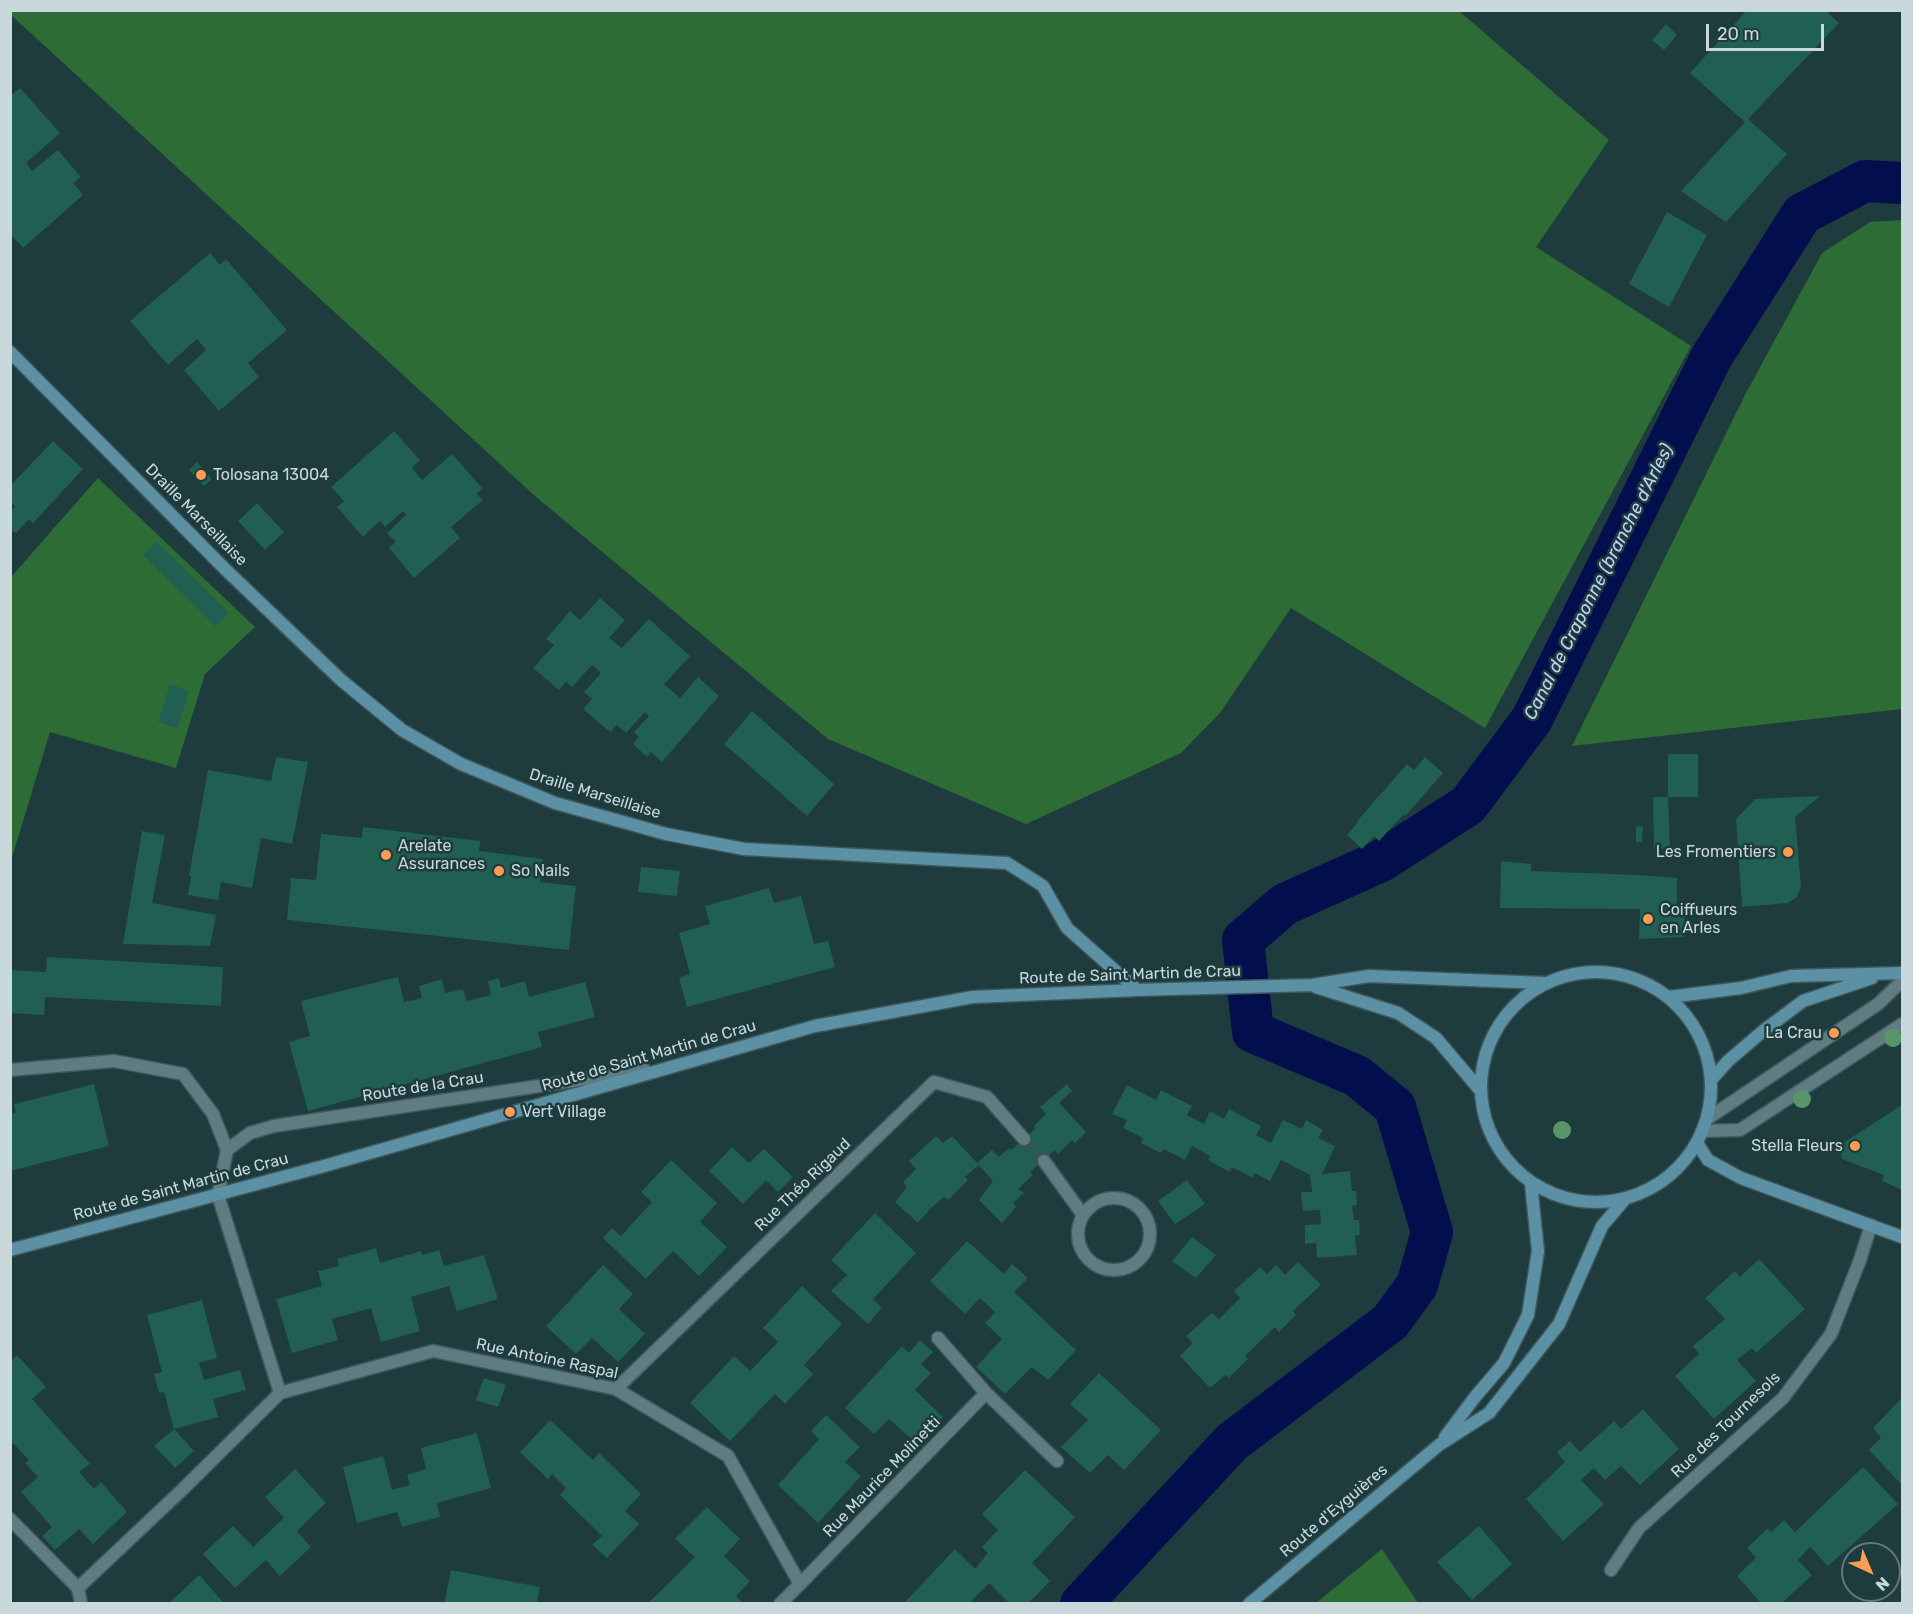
<!DOCTYPE html>
<html>
<head>
<meta charset="utf-8">
<style>
  body { margin:0 }
  #map { position:relative; width:1913px; height:1614px; overflow:hidden; background:#1e3b3e; font-family:Rubik,sans-serif }
  canvas { display:block }
  .frame { position:absolute; inset:0; border:12px solid #c9d9db; pointer-events:none }
  .north { position:absolute; left:1841px; top:1542px; width:60px; height:60px; box-sizing:border-box; background:#1e3b3e; border:2px solid #627a7d; border-radius:50%; rotate:136deg; font-size:16px; font-weight:700; line-height:24px; text-align:center; color:#c9d9db }
  .north::after { content:''; display:block; margin:auto; width:21px; height:27px; background:#fc9d54; clip-path:polygon(50% 0,100% 100%,50% 72%,0 100%) }
  .scale { position:absolute; left:1706px; top:24px; width:118px; height:27px; box-sizing:border-box; border:3px solid #c9d9db; border-top:0; padding-left:8px; font-size:18px; line-height:21px; white-space:nowrap; color:#c9d9db; -webkit-text-stroke:4px #1e3b3e; paint-order:stroke }
</style>
</head>
<body>
<div id="map">
<canvas width="1913" height="1614"></canvas>
<div class="frame"></div>
<div class="north">N</div>
<div class="scale">20 m</div>
</div>
<script>
const c = document.querySelector('canvas').getContext('2d');
c.lineJoin = 'round';
function paint(path, color) {
  c.fillStyle = color;
  c.fill(path, 'evenodd');
}
function shape(rows) {
  const path = new Path2D();
  for (const r of rows) {
    if (r.length === 3) {
      path.moveTo(r[0] + r[2], r[1]);
      path.arc(r[0], r[1], r[2], 0, 2 * Math.PI);
      continue;
    }
    path.moveTo(r[0], r[1]);
    for (let i = 2; i < r.length; i += 2) path.lineTo(r[i], r[i + 1]);
  }
  return path;
}
function trace(path, color, width, dash) {
  c.strokeStyle = color;
  c.lineWidth = width;
  c.lineCap = dash ? 'butt' : 'round';
  c.setLineDash(dash || []);
  c.stroke(path);
}
function write(font, color, halo, rows, align = 'center') {
  c.font = font + ' Rubik,sans-serif';
  c.lineWidth = 5;
  c.setLineDash([]);
  c.textBaseline = 'middle';
  c.strokeStyle = halo;
  c.fillStyle = color;
  for (const [text, x, y, turn = 0] of rows) {
    c.save();
    c.translate(x, y);
    c.rotate((+turn || 0) * Math.PI / 180);
    c.textAlign = isNaN(turn) ? turn : align;
    if (halo) c.strokeText(text, 0, 0);
    c.fillText(text, 0, 0);
    c.restore();
  }
}
paint(shape([
  [10,11,1459,11,1609,140,1536,247,1691,346,1485,728,1291,608,1220,713,1181,753,1026,824,828,739,536,497,11,15],
  [1902,220,1902,709,1572,746,1746,393,1822,253,1870,222],
  [98,478,255,627,205,674,176,768,50,732,11,861,11,577],
  [1382,1549,1418,1603,1316,1603]
]), '#2d6c35');
trace(shape([
  [1081,1604,1232,1442,1390,1322,1417,1285,1432,1232,1395,1107,1357,1076,1253,1032,1243,940,1285,904,1381,861,1468,805,1532,719,1712,356,1802,214,1865,181,1902,183]
]), '#030e4d', 42);
paint(shape([
  [1747,10,1825,10,1839,23,1748,119,1787,154,1726,222,1681,191,1745,122,1690,73],
  [1666,24,1677,35,1664,50,1652,40],
  [20,88,60,133,26,163,32,171,58,150,81,177,73,183,83,195,23,248,10,234,10,96],
  [1667,212,1707,235,1669,307,1629,284],
  [210,253,220,265,226,259,287,330,248,363,259,377,219,411,184,370,206,350,197,339,168,365,130,321],
  [394,431,420,460,412,468,422,480,452,454,482,488,477,494,483,500,451,527,460,538,414,578,389,548,396,542,387,533,406,515,403,511,385,527,380,521,363,537,337,507,344,501,331,487],
  [53,441,83,469,33,523,29,519,16,533,10,529,10,512,15,506,10,502,10,486],
  [197,462,212,479,204,486,189,470],
  [257,503,284,532,265,550,238,521],
  [157,542,229,613,215,626,143,555],
  [600,598,625,620,609,638,622,648,649,619,690,656,664,684,680,698,698,677,719,696,662,762,651,752,647,757,633,744,639,737,634,732,649,716,645,712,626,733,617,725,610,732,583,709,592,699,584,692,601,673,592,665,572,687,566,682,559,690,533,668,554,645,546,639,570,611,580,620],
  [170,684,189,691,178,728,158,722],
  [752,711,834,784,807,816,724,744],
  [1668,754,1698,754,1698,797,1668,797],
  [276,757,308,762,292,844,261,838,252,888,221,882,218,900,188,895,191,876,189,876,208,770,271,781],
  [1425,757,1443,773,1405,816,1404,814,1379,841,1374,836,1362,849,1347,835,1358,822,1357,821,1407,764,1414,770],
  [1820,796,1795,817,1801,886,1797,897,1788,903,1742,907,1736,819,1755,799],
  [1653,797,1668,797,1670,849,1654,848],
  [1636,826,1643,827,1642,842,1636,842],
  [363,827,480,841,479,851,543,859,540,882,576,886,569,950,287,920,291,878,316,880,321,834,362,838],
  [142,831,165,835,152,903,216,915,210,946,123,944],
  [1501,861,1531,864,1531,871,1637,875,1677,878,1677,906,1685,908,1684,937,1639,939,1640,909,1500,908],
  [641,867,680,871,677,896,638,892],
  [769,888,774,903,801,896,814,944,828,941,835,967,687,1007,679,978,690,974,679,933,710,924,705,906],
  [47,957,223,967,221,1006,45,997,44,1015,10,1013,10,970,46,972],
  [398,977,404,1002,422,998,419,986,442,979,445,993,463,989,467,1001,491,995,488,981,499,978,501,988,525,981,529,997,585,982,595,1017,538,1032,542,1047,308,1111,289,1042,310,1036,301,1001],
  [94,1084,109,1146,10,1171,10,1114,16,1113,14,1104],
  [1067,1084,1072,1091,1059,1103,1086,1132,1075,1143,1072,1140,1058,1154,1055,1150,1030,1172,1033,1175,1018,1189,1024,1193,1013,1203,1016,1207,1002,1223,979,1200,993,1181,977,1163,992,1150,999,1157,1009,1148,1011,1150,1035,1129,1034,1126,1046,1114,1040,1107],
  [1127,1085,1156,1100,1161,1090,1192,1106,1187,1115,1204,1124,1210,1111,1224,1119,1229,1109,1261,1126,1256,1135,1271,1143,1283,1120,1302,1129,1306,1120,1323,1130,1318,1138,1335,1146,1322,1174,1350,1171,1352,1191,1356,1191,1357,1205,1352,1206,1354,1220,1359,1220,1360,1235,1355,1236,1357,1255,1317,1258,1316,1243,1305,1244,1305,1225,1321,1224,1320,1210,1303,1211,1301,1192,1312,1192,1310,1175,1281,1160,1270,1181,1255,1173,1253,1178,1232,1167,1230,1172,1208,1160,1210,1156,1192,1146,1185,1160,1164,1149,1161,1153,1141,1143,1143,1138,1123,1128,1127,1120,1112,1114],
  [1902,1105,1902,1190,1882,1181,1884,1175,1842,1159,1840,1145],
  [936,1136,943,1143,952,1136,979,1165,965,1177,968,1180,948,1200,944,1197,930,1209,918,1223,895,1202,907,1187,903,1182,916,1169,909,1161],
  [732,1147,749,1163,764,1149,793,1177,778,1192,766,1180,743,1204,709,1171],
  [671,1160,717,1203,700,1222,727,1247,699,1276,673,1251,646,1279,603,1238,612,1228,621,1236,652,1202,641,1192],
  [1187,1180,1205,1204,1175,1224,1158,1201],
  [875,1213,916,1253,873,1299,882,1308,868,1324,831,1291,847,1275,831,1260],
  [1192,1237,1216,1255,1196,1278,1172,1261],
  [967,1241,1004,1274,1012,1264,1028,1278,1014,1292,1076,1350,1048,1380,1032,1367,1005,1394,976,1367,1002,1339,985,1323,995,1312,980,1298,965,1314,930,1281],
  [376,1248,380,1263,421,1251,422,1255,439,1250,444,1266,484,1255,498,1299,457,1311,449,1286,411,1297,420,1331,381,1342,371,1308,332,1319,338,1340,292,1353,276,1299,322,1286,318,1271,339,1266,337,1259],
  [1759,1259,1805,1309,1756,1353,1752,1348,1737,1360,1756,1381,1714,1419,1675,1376,1699,1354,1693,1346,1725,1319,1705,1298,1735,1271,1740,1277],
  [1298,1262,1321,1285,1293,1311,1296,1315,1279,1332,1275,1327,1245,1356,1248,1359,1229,1378,1225,1375,1210,1388,1180,1356,1193,1343,1186,1336,1212,1313,1219,1319,1240,1298,1234,1291,1260,1267,1267,1274,1276,1265,1285,1275],
  [603,1265,633,1294,619,1309,645,1334,618,1362,592,1338,576,1354,546,1326],
  [802,1286,842,1324,804,1365,813,1374,785,1404,775,1394,730,1441,690,1403,734,1356,750,1371,778,1342,763,1328],
  [202,1300,217,1358,199,1363,204,1380,240,1370,246,1390,213,1399,218,1417,174,1429,164,1392,159,1393,154,1374,162,1372,147,1315],
  [920,1340,933,1352,921,1364,931,1373,915,1390,943,1417,917,1444,889,1419,874,1434,845,1408,902,1346,909,1353],
  [17,1355,46,1387,32,1399,90,1464,79,1472,94,1489,101,1482,127,1512,93,1544,79,1529,55,1550,42,1536,52,1527,21,1492,38,1477,25,1463,29,1460,13,1443,10,1445,10,1362],
  [1099,1373,1161,1430,1124,1470,1108,1455,1090,1473,1061,1447,1088,1420,1070,1404],
  [484,1378,506,1385,498,1407,476,1400],
  [1902,1398,1902,1485,1869,1450,1881,1438,1873,1428],
  [1643,1409,1679,1449,1640,1485,1621,1466,1605,1480,1594,1468,1581,1480,1604,1504,1563,1541,1526,1499,1565,1462,1557,1452,1570,1441,1580,1452,1614,1421,1621,1429],
  [826,1415,860,1447,845,1462,861,1476,818,1523,778,1485,819,1439,811,1431],
  [550,1420,593,1460,599,1453,641,1494,625,1511,639,1524,607,1558,592,1545,602,1536,560,1495,566,1488,552,1474,548,1479,520,1452],
  [174,1429,194,1451,175,1468,154,1446],
  [477,1433,491,1488,437,1503,440,1517,420,1522,402,1527,397,1512,357,1523,343,1467,383,1456,392,1490,410,1485,407,1475,426,1469,421,1448],
  [1863,1467,1898,1504,1828,1566,1810,1547,1798,1560,1812,1575,1781,1604,1762,1604,1737,1576,1756,1558,1747,1548,1768,1528,1771,1532,1784,1520,1795,1532],
  [295,1469,326,1503,297,1531,311,1547,280,1576,266,1560,235,1588,203,1554,233,1526,253,1547,284,1518,265,1497],
  [1025,1470,1075,1517,1032,1563,1050,1581,1028,1604,1010,1604,989,1583,969,1604,903,1604,955,1549,975,1569,988,1553,982,1547,998,1530,982,1514],
  [707,1507,740,1539,724,1556,750,1581,736,1596,744,1604,647,1604,695,1557,675,1539],
  [1479,1526,1512,1564,1472,1600,1437,1562],
  [451,1570,540,1587,537,1604,444,1604],
  [199,1575,225,1604,168,1604]
]), '#205f51');
trace(shape([
  [1024,1139,1044,1161]
]), '#385356', 12, [12, 6]);
const lane = shape([
  [10,1070,114,1061,183,1074,213,1114,227,1150],
  [1707,1119,1878,1004,1902,981],
  [1702,1131,1740,1130,1902,1024]
]);
const street = shape([
  [1044,1161,1083,1215],
  [1114,1234,36],
  [938,1338,986,1393,1057,1461],
  [616,1389,934,1082,987,1097,1024,1139],
  [280,1393,218,1195,227,1150,250,1133,274,1126,645,1070],
  [10,1519,78,1588],
  [1611,1570,1639,1528,1783,1398,1831,1334,1860,1260,1871,1225],
  [800,1584,986,1393],
  [81,1604,78,1588,183,1489,280,1393,433,1351,616,1389,728,1456,800,1584,780,1604]
]);
const secondary = shape([
  [10,352,225,569,341,680,402,730,461,764,555,803,666,834,744,849,1007,863,1043,886,1067,928,1137,990],
  [1596,1087,115],
  [1316,987,1398,1013,1436,1038,1480,1090],
  [1669,997,1741,988,1791,976,1902,973],
  [1711,1080,1728,1061,1763,1031,1803,1001,1872,978],
  [1697,1143,1708,1160,1741,1178,1902,1237],
  [10,1250,324,1166,815,1026,973,997,1137,990,1312,985,1369,976,1545,983],
  [1445,1437,1475,1397,1504,1363,1528,1315,1538,1251,1531,1184],
  [1249,1604,1439,1445,1489,1413,1559,1324,1602,1226,1625,1199]
]);
trace(lane, '#3f585c', 15);
trace(street, '#3f585c', 15);
trace(secondary, '#3f585c', 15);
trace(lane, '#5f7d81', 12);
trace(street, '#5f7d81', 12);
trace(secondary, '#5b90a5', 12);
c.fillStyle = '#58966a';
for (const [x, y] of [
  [1893,1038],
  [1802,1099],
  [1562,1130]
]) {
  c.beginPath();
  c.arc(x, y, 9, 0, 2 * Math.PI);
  c.fill();
}
for (const [x, y, r, color] of [
  [201,475,6,"#fc9d54"],
  [1788,852,6,"#fc9d54"],
  [386,855,6,"#fc9d54"],
  [499,871,6,"#fc9d54"],
  [1648,919,6,"#fc9d54"],
  [1834,1033,6,"#fc9d54"],
  [510,1112,6,"#fc9d54"],
  [1855,1146,6,"#fc9d54"]
]) {
  const dot = new Path2D();
  dot.arc(x, y, r, 0, 2 * Math.PI);
  c.fillStyle = color;
  c.fill(dot);
  trace(dot, '#1e3b3e', 2);
}
write('16px', '#c9d9db', '#1e3b3e', [
  ["Tolosana 13004",213,475],
  ["Arelate",398,846],
  ["Assurances",398,864],
  ["Les Fromentiers",1776,852,"right"],
  ["So Nails",511,871],
  ["Coiffueurs",1660,910],
  ["en Arles",1660,928],
  ["La Crau",1822,1033,"right"],
  ["Vert Village",522,1112],
  ["Stella Fleurs",1843,1146,"right"]
], 'left');
write('16px', '#c9d9db', '#1e3b3e', [
  ["Draille Marseillaise",196,515,45],
  ["Draille Marseillaise",595,794,17],
  ["Route de Saint Martin de Crau",1130,975,-2],
  ["Route de Saint Martin de Crau",649,1056,-16],
  ["Route de la Crau",423,1087,-9],
  ["Rue Théo Rigaud",803,1185,-44],
  ["Route de Saint Martin de Crau",181,1187,-15],
  ["Rue Antoine Raspal",547,1359,12],
  ["Rue des Tournesols",1726,1425,-44],
  ["Rue Maurice Molinetti",882,1477,-46],
  ["Route d'Eyguières",1334,1511,-40]
]);
write('italic 18px', '#c2d3fa', '#1e3b3e', [
  ["Canal de Craponne (branche d'Arles)",1599,582,-63]
]);
</script>
</body>
</html>
